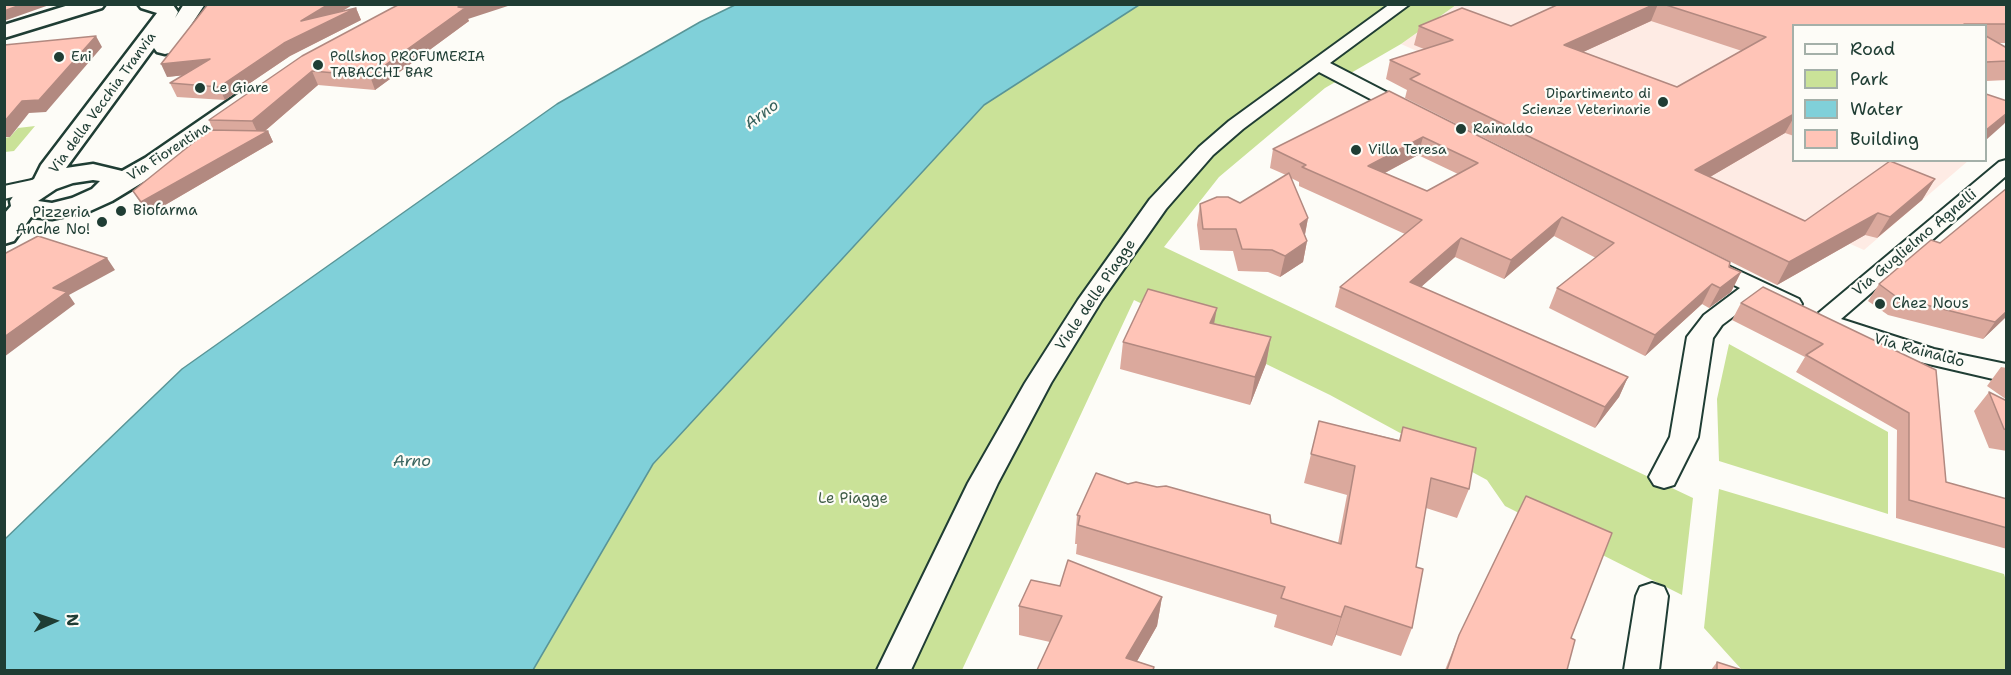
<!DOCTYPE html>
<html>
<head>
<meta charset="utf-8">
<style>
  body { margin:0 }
  #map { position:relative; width:2011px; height:675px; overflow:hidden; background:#fdfcf7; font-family:"Shantell Sans",sans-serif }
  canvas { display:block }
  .frame { position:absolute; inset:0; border:6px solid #1f3d34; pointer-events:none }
  .legend { position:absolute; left:1792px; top:24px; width:195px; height:138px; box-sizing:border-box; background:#fdfcf7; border:2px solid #a4b0a9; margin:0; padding:8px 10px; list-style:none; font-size:18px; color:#1f3d34 }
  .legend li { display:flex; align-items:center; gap:12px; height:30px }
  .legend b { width:30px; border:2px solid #a4b0a9 }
  .north { position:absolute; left:24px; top:591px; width:60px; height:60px; -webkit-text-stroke:4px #fdfcf7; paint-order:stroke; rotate:87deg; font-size:16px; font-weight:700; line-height:24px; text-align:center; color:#1f3d34 }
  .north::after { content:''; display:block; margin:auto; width:21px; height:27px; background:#1f3d34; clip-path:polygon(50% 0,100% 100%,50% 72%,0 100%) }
</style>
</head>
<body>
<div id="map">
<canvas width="2011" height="675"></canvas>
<div class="frame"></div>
<ul class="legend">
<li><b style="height:8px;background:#fdfcf7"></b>Road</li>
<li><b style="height:16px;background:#cae298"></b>Park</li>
<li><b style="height:16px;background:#80d0d9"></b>Water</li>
<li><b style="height:16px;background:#ffc4b7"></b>Building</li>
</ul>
<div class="north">N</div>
</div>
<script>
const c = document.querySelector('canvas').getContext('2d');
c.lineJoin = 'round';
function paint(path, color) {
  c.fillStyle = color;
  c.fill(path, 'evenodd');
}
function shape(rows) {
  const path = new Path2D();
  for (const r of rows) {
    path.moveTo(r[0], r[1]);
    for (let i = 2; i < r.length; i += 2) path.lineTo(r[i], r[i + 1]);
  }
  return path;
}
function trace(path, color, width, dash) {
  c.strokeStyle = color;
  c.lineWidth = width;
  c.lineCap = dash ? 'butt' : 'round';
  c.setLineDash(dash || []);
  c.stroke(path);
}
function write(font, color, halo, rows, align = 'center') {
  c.font = font + ' "Shantell Sans",sans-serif';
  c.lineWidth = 4.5;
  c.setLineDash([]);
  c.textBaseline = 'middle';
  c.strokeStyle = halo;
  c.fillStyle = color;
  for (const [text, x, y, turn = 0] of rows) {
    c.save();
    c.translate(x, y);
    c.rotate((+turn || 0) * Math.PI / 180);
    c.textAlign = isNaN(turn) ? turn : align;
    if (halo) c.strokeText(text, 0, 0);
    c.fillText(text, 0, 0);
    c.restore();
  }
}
paint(shape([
  [1456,5,1737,5,1793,35,1794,160,1968,161,1864,250,1401,44]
]), '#feebe4');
paint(shape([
  [1139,5,1456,5,1401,44,1325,88,1219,177,1164,247,1693,498,1682,595,1505,506,1487,480,1330,395,1134,300,962,670,533,670,653,464,984,105],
  [35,126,14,151,5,152,4,138,10,137,18,128],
  [1729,344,1888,432,1888,514,1719,461,1717,399],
  [1719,489,2004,574,2006,581,2006,670,1742,670,1704,628]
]), '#cae298');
const water = shape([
  [737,4,1139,5,984,105,653,464,533,670,5,670,5,539,182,369,557,104,700,22,737,4]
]);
paint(water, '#80d0d9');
trace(water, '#599597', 1.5);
const minor = shape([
  [1390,4,1410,4,1330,63,1417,108,1420,112,1417,116,1403,116,1319,72,1243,129,1213,155,1166,209,1102,300,1051,383,998,483,911,670,877,670,968,483,1025,383,1078,300,1150,199,1199,147,1229,121,1390,4],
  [2006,160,2006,176,1841,319,1934,349,2006,364,2006,382,1920,362,1815,326,1811,321,1815,316,1999,162,2006,160],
  [46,177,53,179,57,183,53,187,4,199,4,186,46,177],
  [1707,256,1799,299,1802,304,1799,309,1790,311,1758,298,1722,325,1713,338,1698,437,1674,485,1664,488,1654,485,1649,477,1670,437,1687,337,1704,315,1740,288,1699,268,1695,263,1699,258,1707,256],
  [1652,583,1664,587,1668,596,1659,670,1624,670,1636,596,1640,587,1652,583]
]);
const secondary = shape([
  [72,4,105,4,102,8,4,38,4,25,72,4],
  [138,4,173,5,178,12,175,18,184,4,205,4,173,52,165,54,157,52,154,48,66,168,93,164,122,171,145,158,238,94,247,92,256,94,259,99,256,104,163,170,112,201,90,211,52,219,31,217,14,241,4,244,4,214,11,206,10,201,18,189,34,179,41,165,157,13,141,8,138,4],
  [93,180,100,181,92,189,72,198,52,203,38,201,56,189,73,183,93,180]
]);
trace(minor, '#1f3d34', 4);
trace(secondary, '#1f3d34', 5);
paint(minor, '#fdfcf7');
paint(secondary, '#fdfcf7');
paint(shape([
  [1559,4,2007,4,2007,43,1997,43,2007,48,2007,80,1986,81,1986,26,1794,26,1794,136,1785,133,1710,177,1805,221,1935,179,1922,200,1877,238,1865,235,1777,285,1405,98,1407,90,1386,79,1390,60,1424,49,1414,45,1419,26,1511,26],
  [1651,21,1742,51,1677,87,1583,52],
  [356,8,361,20,290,56,225,100,177,97,170,83,184,75,167,77,344,11],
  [468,19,469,21,375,90,318,85,265,131,268,131,273,142,148,215,133,191,213,130,209,120,302,56],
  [1389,91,1741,272,1731,292,1709,308,1702,304,1645,356,1549,308,1557,288,1596,258,1554,236,1504,279,1455,257,1421,287,1628,377,1619,397,1595,428,1335,307,1340,287,1405,234,1299,186,1299,182,1291,178,1308,218,1305,235,1307,241,1303,262,1280,277,1268,272,1238,271,1233,251,1200,250,1197,225,1200,204,1240,203,1286,175,1270,168,1273,149],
  [1418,155,1458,174,1427,191,1385,173],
  [2007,188,2007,316,1983,339,1888,315,1868,301,1879,284,1940,243],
  [1741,303,1936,370,1946,482,2007,499,2007,549,1896,518,1897,430,1796,372,1805,357,1732,320],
  [1214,323,1271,337,1266,364,1250,405,1120,369,1123,342],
  [2001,367,2007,368,2007,400,1987,386],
  [1989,392,2007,401,2007,451,1989,448,1974,411],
  [1319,421,1399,440,1403,427,1469,489,1457,518,1426,508,1416,567,1412,628,1401,656,1336,635,1332,646,1274,627,1277,615,1076,554,1077,544,1075,544,1077,515,1128,484,1271,523,1338,543,1347,495,1304,483],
  [1060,586,1162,597,1157,626,1137,661,1154,667,1153,670,1037,670,1050,642,1019,635,1019,606],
  [1459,635,1571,638,1567,670,1445,670],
  [1717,662,1742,670,1711,670]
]), '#dba99d');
paint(shape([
  [23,4,52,4,4,21,4,11],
  [329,4,354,4,320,25,356,8,361,20,290,56,225,100,219,87,301,21],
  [467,4,514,4,468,19,469,21,375,90,370,76,458,7],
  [1655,4,1658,4,1651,21,1557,64,1564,45],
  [96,36,102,47,46,112,29,113,10,137,6,137,4,139,4,122,22,101],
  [210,59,216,72,167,77,161,64],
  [312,71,318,85,259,136,252,121],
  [2007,113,2007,120,2004,124,1986,140,1986,130],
  [1794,114,1794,117,1785,133,1686,191,1695,170],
  [268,131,273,142,148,215,141,202],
  [1423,137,1418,155,1364,184,1368,166],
  [1935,179,1922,200,1877,238,1890,217],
  [1878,213,1865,235,1777,285,1789,262],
  [1562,217,1554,236,1504,279,1511,260],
  [1308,218,1304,239,1300,224],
  [1461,238,1455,257,1404,302,1410,282],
  [1307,241,1303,262,1280,277,1285,256],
  [107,258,115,270,69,295,75,304,4,357,4,337,53,288],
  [1741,272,1731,292,1709,308,1720,288],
  [1712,284,1702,304,1645,356,1655,335],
  [1217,308,1212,335,1210,323],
  [2007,311,2007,316,1983,339,1995,322],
  [1271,337,1266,364,1250,405,1255,377],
  [1628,377,1619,397,1595,428,1605,407],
  [1162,597,1157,626,1132,670,1126,658],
  [1345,606,1336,635,1332,646,1341,617]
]), '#b28980');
const building = shape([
  [4,4,23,4,4,11,4,4],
  [208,4,329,4,301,21,356,8,284,43,219,87,170,83,210,59,161,64,208,4],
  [400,4,467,4,458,7,465,8,370,76,312,71,252,121,209,120,302,56,392,8,400,4],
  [1559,4,1655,4,1564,45,1677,87,1766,37,1663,4,2007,4,2007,24,1964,24,1966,26,1794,26,1794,114,1695,170,1805,221,1890,161,1935,179,1890,217,1878,213,1789,262,1410,79,1420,74,1390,60,1453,40,1419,26,1462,8,1511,26,1559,4],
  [96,36,39,100,22,101,4,122,4,45,96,36],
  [1986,36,2007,48,2007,61,1986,62,1986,36],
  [1389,91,1730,262,1729,267,1741,272,1720,288,1712,284,1655,335,1557,288,1614,243,1562,217,1511,260,1461,238,1410,282,1628,377,1605,407,1340,287,1422,220,1302,167,1306,165,1273,149,1389,91],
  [1423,137,1478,163,1427,191,1368,166,1423,137],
  [1986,94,2007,101,2007,113,1986,130,1986,94],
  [209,130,268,131,141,202,133,191,209,130],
  [1289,173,1308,218,1300,224,1307,241,1285,256,1272,250,1242,249,1236,229,1203,229,1200,204,1217,197,1228,197,1240,203,1289,173],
  [2007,188,2007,311,1995,322,1898,298,1879,284,1931,240,1940,243,2007,188],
  [38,236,107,258,53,288,67,292,4,337,4,254,38,236],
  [1763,287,1936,370,1946,482,2007,499,2007,528,1909,500,1909,413,1806,355,1823,344,1741,303,1763,287],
  [1148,289,1217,308,1210,323,1271,337,1255,377,1123,342,1148,289],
  [1989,392,2007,401,2007,430,2004,429,1989,392],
  [1319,421,1400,441,1403,427,1476,448,1469,489,1431,478,1416,567,1423,569,1412,628,1345,606,1341,617,1281,598,1285,587,1078,525,1080,516,1077,515,1096,473,1128,484,1136,482,1157,487,1166,486,1270,515,1271,523,1341,544,1355,466,1311,454,1319,421],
  [1526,496,1612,533,1571,638,1575,640,1567,670,1447,670,1459,635,1526,496],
  [1068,560,1162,597,1126,658,1154,667,1153,670,1037,670,1062,616,1019,606,1031,580,1060,586,1068,560],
  [1717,662,1742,670,1717,670,1717,662]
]);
paint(building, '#ffc4b7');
trace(building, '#b28980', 1.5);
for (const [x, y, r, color] of [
  [59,57,6,"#1f3d34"],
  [318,65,6,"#1f3d34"],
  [200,88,6,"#1f3d34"],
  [1663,102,6,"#1f3d34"],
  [1461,129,6,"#1f3d34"],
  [1356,150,6,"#1f3d34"],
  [121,211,6,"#1f3d34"],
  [102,222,6,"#1f3d34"],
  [1880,304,6,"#1f3d34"]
]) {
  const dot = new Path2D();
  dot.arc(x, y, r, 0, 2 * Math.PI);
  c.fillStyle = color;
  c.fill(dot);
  trace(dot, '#fdfcf7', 2);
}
write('14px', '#1f3d34', '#fdfcf7', [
  ["Eni",71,57],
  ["Pollshop PROFUMERIA",330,57],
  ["TABACCHI BAR",330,73],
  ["Le Giare",212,88],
  ["Dipartimento di",1651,94,"right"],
  ["Scienze Veterinarie",1651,110,"right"],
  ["Rainaldo",1473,129],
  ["Villa Teresa",1368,150]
], 'left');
write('14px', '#1f3d34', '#fdfcf7', [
  ["Via della Vecchia Tranvia",103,103,-54],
  ["Via Fiorentina",169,152,-33]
]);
write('15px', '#1f3d34', '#fdfcf7', [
  ["Biofarma",133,211],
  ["Pizzeria",90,213,"right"],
  ["Anche No!",90,230,"right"],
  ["Chez Nous",1892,304]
], 'left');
write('15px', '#1f3d34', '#fdfcf7', [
  ["Via Guglielmo Agnelli",1915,243,-40],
  ["Viale delle Piagge",1096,295,-56],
  ["Via Rainaldo",1919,351,15]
]);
write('15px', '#415e48', '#fdfcf7', [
  ["Le Piagge",853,499]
]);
write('italic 16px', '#37625d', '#fdfcf7', [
  ["Arno",762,115,-37],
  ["Arno",412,462]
]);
</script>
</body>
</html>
